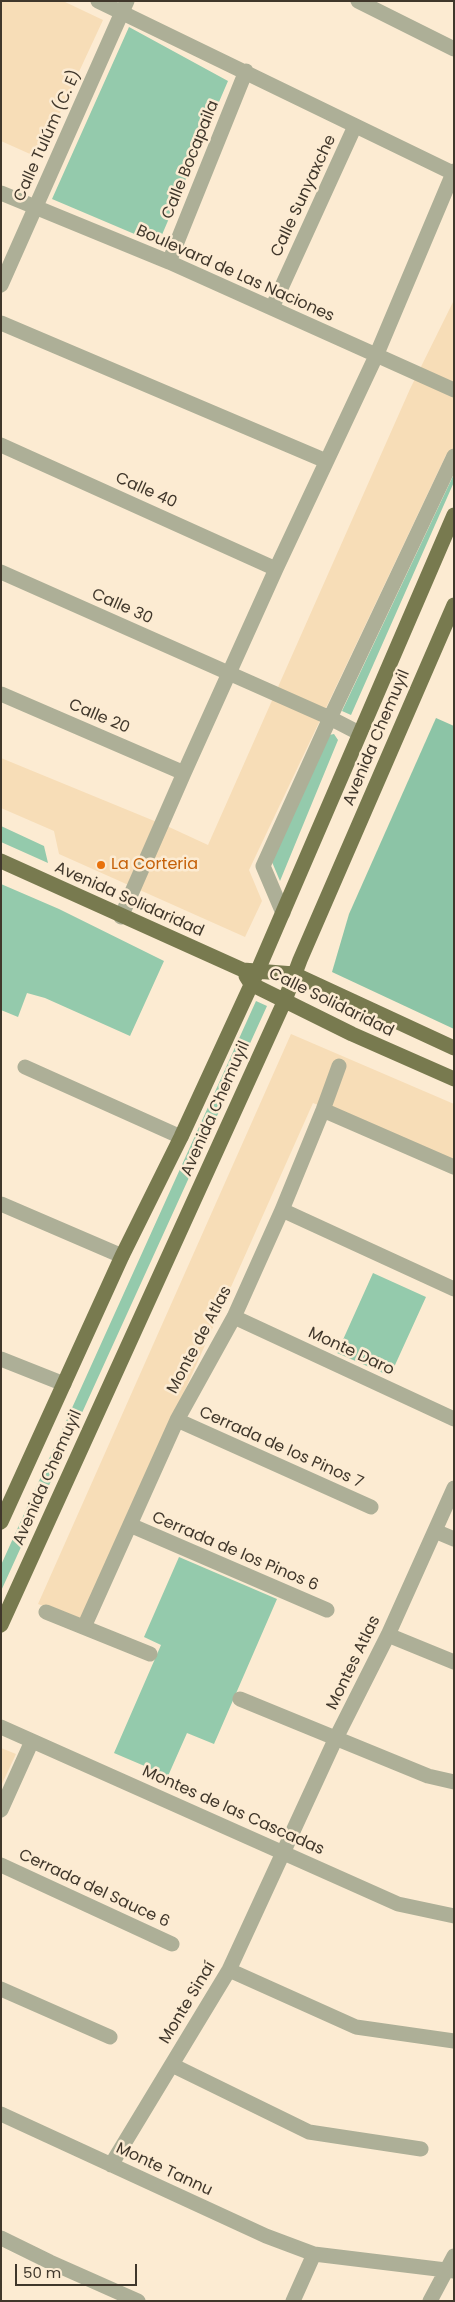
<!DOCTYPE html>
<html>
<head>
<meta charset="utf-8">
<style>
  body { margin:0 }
  #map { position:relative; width:455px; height:2302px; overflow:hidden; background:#fcebd2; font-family:Poppins,sans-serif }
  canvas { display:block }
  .frame { position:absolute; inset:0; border:2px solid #40372b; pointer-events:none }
  .scale { position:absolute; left:15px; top:2264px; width:122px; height:22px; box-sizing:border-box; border:2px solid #40372b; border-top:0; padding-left:6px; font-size:15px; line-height:18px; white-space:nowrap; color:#40372b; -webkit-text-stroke:4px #fcebd2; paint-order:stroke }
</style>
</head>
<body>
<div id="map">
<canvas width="455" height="2302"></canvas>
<div class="frame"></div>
<div class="scale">50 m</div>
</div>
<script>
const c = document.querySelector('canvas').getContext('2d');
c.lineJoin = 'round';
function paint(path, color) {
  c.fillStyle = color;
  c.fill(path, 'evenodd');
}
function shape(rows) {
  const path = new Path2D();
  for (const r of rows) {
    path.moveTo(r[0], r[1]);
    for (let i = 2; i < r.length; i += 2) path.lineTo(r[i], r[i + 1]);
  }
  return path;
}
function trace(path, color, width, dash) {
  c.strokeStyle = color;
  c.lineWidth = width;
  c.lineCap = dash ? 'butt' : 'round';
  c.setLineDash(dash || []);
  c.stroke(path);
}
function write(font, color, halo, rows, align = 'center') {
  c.font = font + ' Poppins,sans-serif';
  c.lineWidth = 5;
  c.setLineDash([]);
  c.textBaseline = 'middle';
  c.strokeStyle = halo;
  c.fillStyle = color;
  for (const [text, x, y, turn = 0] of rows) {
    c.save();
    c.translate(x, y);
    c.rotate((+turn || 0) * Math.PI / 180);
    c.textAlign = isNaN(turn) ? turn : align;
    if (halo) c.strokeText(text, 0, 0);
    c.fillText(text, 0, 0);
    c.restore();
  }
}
paint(shape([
  [1,1,63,1,103,20,39,158,1,141],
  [454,300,454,450,446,455,249,870,262,901,245,937,59,854,54,831,1,808,1,758,169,827,208,845,410,389],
  [291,1034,454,1104,454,1162,313,1103,82,1621,38,1604],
  [1,1748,16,1754,1,1786]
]), '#f7ddb7');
paint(shape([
  [129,27,228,81,158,244,52,199],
  [454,474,454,482,351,715,342,711],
  [334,734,338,740,280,881,272,862,329,735],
  [1,826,44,846,48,863,1,842],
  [1,884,59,909,164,961,130,1036,45,998,27,993,18,1017,1,1010],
  [256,1001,267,1006,1,1591,1,1565],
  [373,1273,426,1297,390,1376,337,1353],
  [179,1557,277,1599,214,1744,187,1733,168,1776,114,1753,161,1645,144,1637]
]), '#94caac');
paint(shape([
  [436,718,454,726,454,1029,332,972,349,914]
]), '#8cc4a6');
trace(shape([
  [98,1,453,173],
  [358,1,454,49],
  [1,193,169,262,454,390],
  [169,262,246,71],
  [1,285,127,1],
  [272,308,355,126],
  [1,323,326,461],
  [1,445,276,569],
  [1,572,330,718,359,733],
  [1,694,184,773],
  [283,913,263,866,330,718,454,456],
  [121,917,184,773,276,569,376,356,454,171],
  [25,1067,181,1137],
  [323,1110,454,1167],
  [1,1204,122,1256],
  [282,1210,454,1289],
  [234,1317,454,1419],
  [1,1359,64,1384],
  [177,1420,371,1507],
  [130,1525,327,1610],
  [435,1531,454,1539],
  [46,1612,150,1654],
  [84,1627,177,1420,234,1317,282,1210,323,1110,339,1066],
  [388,1635,454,1662],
  [240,1699,428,1776,454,1782],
  [1,1727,398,1904,454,1916],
  [1,1810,32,1741],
  [1,1865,172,1944],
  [229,1970,356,2027,454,2041],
  [1,1989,110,2037],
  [172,2065,309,2132,421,2149],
  [1,2114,266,2236,314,2254,454,2271],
  [111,2165,229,1970,335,1740,388,1635,454,1488],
  [1,2238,50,2262,138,2301],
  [293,2301,314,2254],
  [430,2301,454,2256]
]), '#adaf97', 15);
trace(shape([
  [1,861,243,970,294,974,454,1048],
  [246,976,251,984,352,1034,454,1079],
  [1,1522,122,1256,181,1137,258,970,454,515],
  [1,1625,285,1000,300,960,454,605]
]), '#787a4f', 15);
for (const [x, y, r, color] of [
  [101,865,5,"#e8710a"]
]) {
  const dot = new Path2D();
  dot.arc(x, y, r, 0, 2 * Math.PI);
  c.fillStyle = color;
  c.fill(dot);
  trace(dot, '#fcebd2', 2);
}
write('16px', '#40372b', '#fcebd2', [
  ["Calle Tulúm (C. E)",48,136,-66],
  ["Calle Bocapaila",191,160,-68],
  ["Calle Sunyaxche",304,196,-65],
  ["Boulevard de Las Naciones",235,274,24],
  ["Calle 40",146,491,24],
  ["Calle 30",122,607,24],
  ["Calle 20",99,717,23],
  ["Avenida Chemuyil",377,738,-67],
  ["Avenida Solidaridad",129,900,24],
  ["Calle Solidaridad",331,1003,26],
  ["Avenida Chemuyil",216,1109,-66],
  ["Monte de Atlas",200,1340,-62],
  ["Monte Daro",351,1352,25],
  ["Cerrada de los Pinos 7",281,1448,24],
  ["Avenida Chemuyil",48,1478,-66],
  ["Cerrada de los Pinos 6",235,1552,23],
  ["Montes Atlas",354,1663,-64],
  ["Montes de las Cascadas",233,1811,24],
  ["Cerrada del Sauce 6",94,1889,25],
  ["Monte Sinaí",188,2003,-59],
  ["Monte Tannu",164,2170,25]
]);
write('16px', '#c56008', '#fcebd2', [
  ["La Corteria",111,865]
], 'left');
</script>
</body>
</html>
